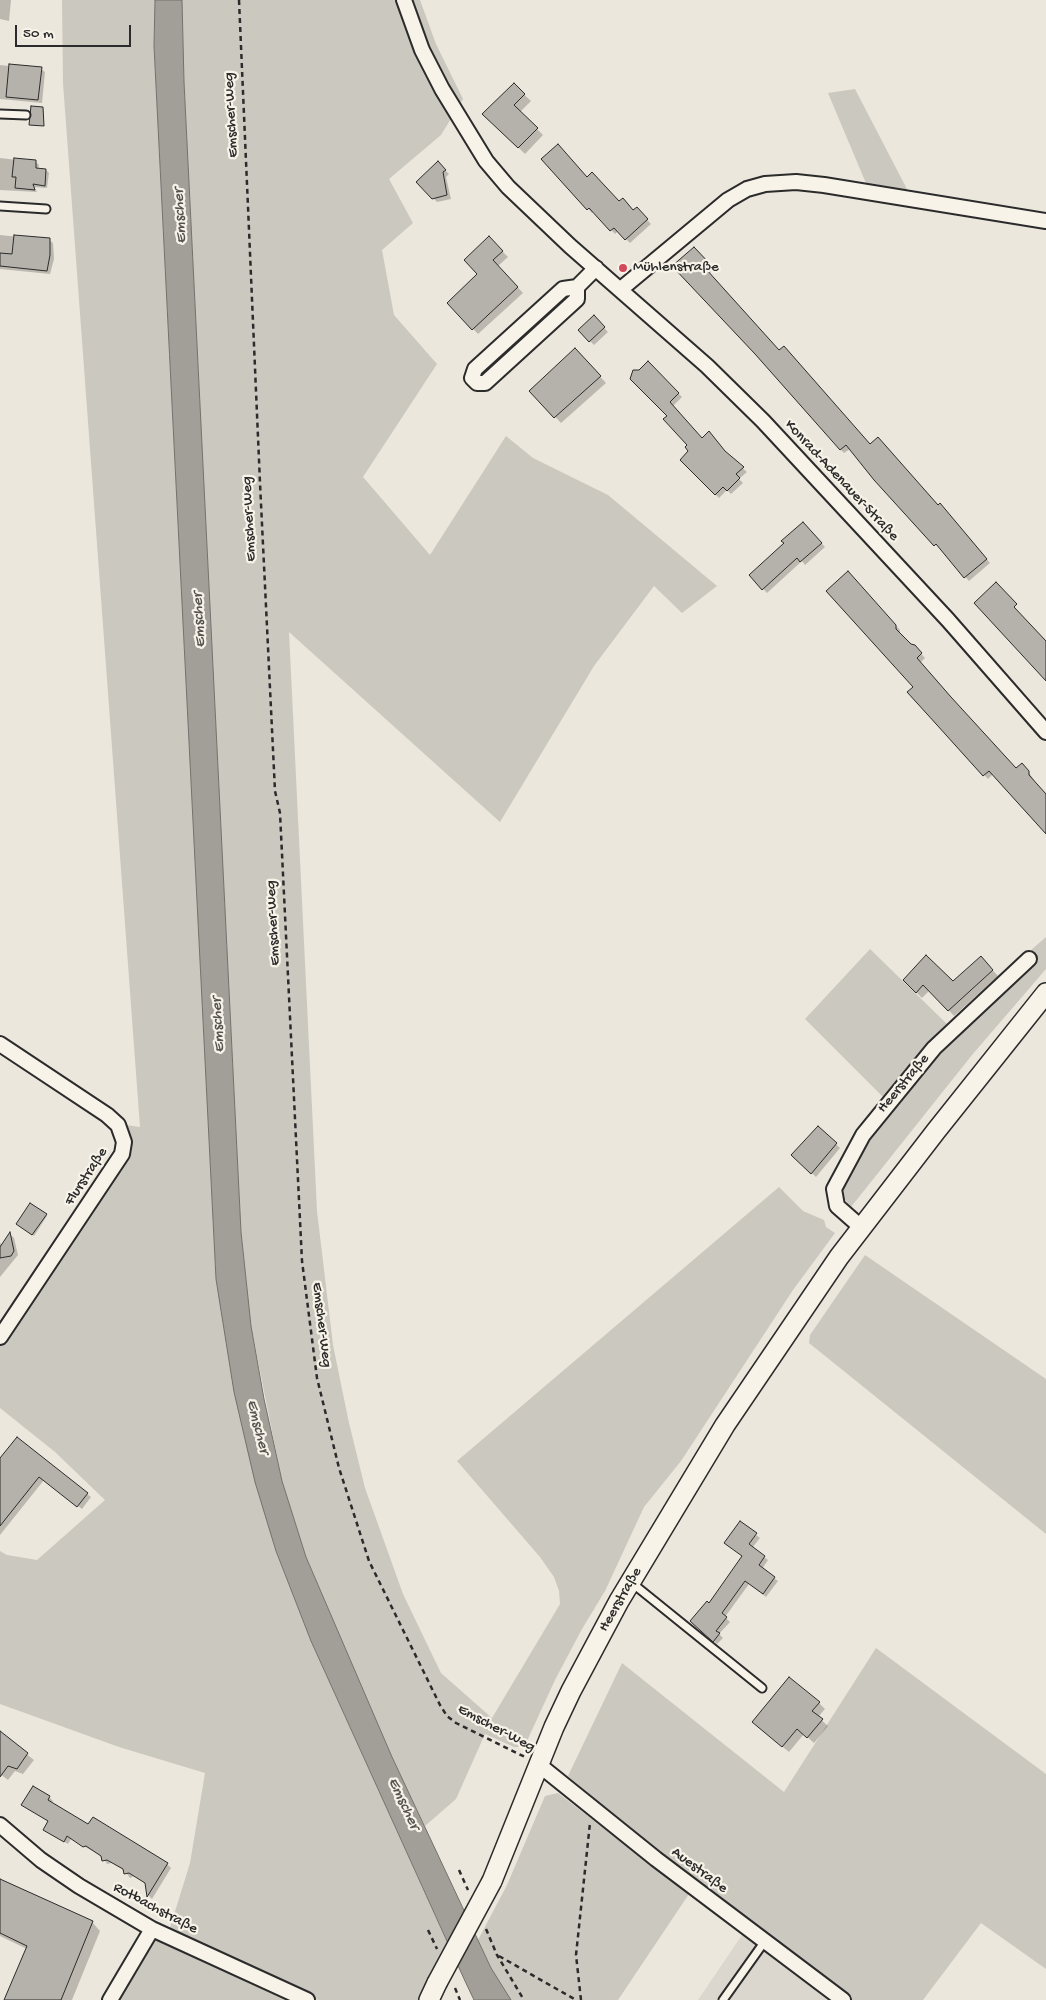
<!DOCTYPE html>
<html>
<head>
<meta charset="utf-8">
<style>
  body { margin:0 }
  #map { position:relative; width:1046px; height:2000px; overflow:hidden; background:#ebe7dd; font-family:"Gochi Hand",sans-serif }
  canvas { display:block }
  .scale { position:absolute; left:15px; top:25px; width:116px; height:22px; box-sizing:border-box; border:2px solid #2b2b2b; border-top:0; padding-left:6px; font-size:15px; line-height:18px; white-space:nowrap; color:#2b2b2b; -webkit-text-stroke:4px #f7f3e8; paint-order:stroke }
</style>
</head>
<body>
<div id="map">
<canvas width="1046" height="2000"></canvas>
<div class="scale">50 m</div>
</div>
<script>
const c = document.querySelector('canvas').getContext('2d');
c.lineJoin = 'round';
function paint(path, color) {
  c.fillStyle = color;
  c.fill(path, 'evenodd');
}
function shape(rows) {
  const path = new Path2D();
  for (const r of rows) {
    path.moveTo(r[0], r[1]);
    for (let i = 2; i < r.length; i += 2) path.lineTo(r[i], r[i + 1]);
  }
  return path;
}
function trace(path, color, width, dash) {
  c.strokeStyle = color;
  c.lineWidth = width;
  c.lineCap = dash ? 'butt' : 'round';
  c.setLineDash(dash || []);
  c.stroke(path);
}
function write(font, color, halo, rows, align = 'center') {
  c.font = font + ' "Gochi Hand",sans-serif';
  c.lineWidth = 4.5;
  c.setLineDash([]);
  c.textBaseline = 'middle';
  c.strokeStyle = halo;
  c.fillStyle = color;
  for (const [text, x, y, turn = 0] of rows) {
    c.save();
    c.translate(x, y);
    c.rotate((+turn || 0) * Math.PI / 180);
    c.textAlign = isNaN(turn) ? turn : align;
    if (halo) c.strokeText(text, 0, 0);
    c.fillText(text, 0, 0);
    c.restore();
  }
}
paint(shape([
  [746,1929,839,2000,698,2000]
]), '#dbd7ce');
paint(shape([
  [62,0,155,0,154,46,216,1279,276,1551,311,1641,450,1949,423,2000,318,2000,169,1931,190,1863,205,1773,119,1747,0,1704,0,1551,7,1555,37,1560,105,1500,55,1452,0,1408,0,1342,123,1155,119,1124,140,1127,63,83],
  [182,0,420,0,436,44,463,99,441,135,389,179,413,223,382,250,394,315,437,364,363,477,430,555,506,436,533,458,608,495,717,586,682,613,654,586,594,666,500,822,289,632,317,1211,333,1345,349,1423,365,1488,403,1594,441,1673,492,1718,560,1604,559,1591,554,1577,540,1557,457,1461,779,1187,803,1211,824,1220,826,1227,835,1233,793,1290,681,1461,644,1507,605,1591,582,1629,555,1680,527,1741,519,1747,514,1747,485,1734,456,1799,425,1826,392,1757,306,1557,282,1481,251,1326,241,1232,184,82],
  [855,89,909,193,868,188,828,93],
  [1046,937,1046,969,972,1055,851,1207,843,1197,841,1185,877,1124,924,1066,1037,964,1031,950],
  [870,949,948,1025,925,1046,884,1098,805,1019],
  [865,1255,1046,1379,1046,1534,809,1343,810,1335],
  [876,1648,1046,1774,1046,1969,981,1923,923,2000,848,2000,660,1856,568,1776,622,1663,784,1792],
  [558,1793,689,1894,618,2000,511,2000,491,1968,478,1940,507,1885,545,1796],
  [156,1932,296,2000,117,2000]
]), '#cbc8bf');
const water = shape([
  [155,0,182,0,184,82,241,1232,251,1326,264,1399,282,1481,306,1557,392,1757,491,1968,511,2000,474,2000,465,1981,311,1641,276,1551,255,1482,234,1392,216,1279,154,46,155,0]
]);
paint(water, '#a29f98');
trace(water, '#72716c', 1);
paint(shape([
  [0,0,11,0,9,21,0,19],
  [0,65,41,69,45,72,42,103,0,99],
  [514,85,531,101,520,112,543,135,525,154,484,114],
  [0,158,36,162,39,165,38,169,46,170,49,173,47,188,34,187,37,192,0,190],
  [543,159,587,179,633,212,637,209,651,224,630,243,618,231,615,234,593,211,592,213],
  [438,163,449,174,446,177,451,199,437,202,418,182],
  [0,235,49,240,53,243,54,259,50,274,0,269],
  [489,238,508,257,498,266,523,293,478,334,449,303,479,274],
  [694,248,713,270,709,274,779,352,870,445,938,507,944,509,990,563,969,581,850,449,844,453,841,450,756,353],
  [594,316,608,332,594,345,579,330],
  [581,356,606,383,561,423,531,391],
  [648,363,682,397,672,407,702,439,727,454,747,472,739,479,743,483,731,494,727,490,719,498,682,460,690,451,688,445,639,372],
  [803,523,825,547,805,565,802,561,767,593,751,575,785,543],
  [848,573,900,630,900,634,911,646,914,646,925,658,920,663,1016,770,1026,768,1040,789,1046,793,1046,832,993,774,988,779,938,724],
  [986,963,998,976,954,1016,930,990,922,998,904,980,953,983],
  [818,1127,840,1148,816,1177,793,1155],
  [46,1215,47,1216,34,1236,19,1226],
  [10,1234,14,1238,18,1255,0,1277,0,1243,3,1245],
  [0,1460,87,1494,91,1497,82,1509,44,1480,0,1535],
  [740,1523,760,1538,752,1548,768,1560,762,1569,778,1581,766,1597,749,1584,725,1617,730,1622,719,1634,723,1638,717,1644,692,1621,710,1604,743,1557],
  [819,1703,825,1709,818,1717,828,1726,814,1743,804,1734,789,1752,759,1728],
  [0,1733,34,1760,23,1774,15,1771,8,1780,0,1774],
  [49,1797,53,1801,51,1804,88,1826,167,1864,171,1868,152,1899,149,1896,146,1884,134,1876,130,1878,125,1871,112,1863,107,1864,103,1857,71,1839,68,1844,49,1833,49,1822,23,1805],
  [0,1880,92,1922,100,1931,72,2000,5,2000,27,1949,0,1936]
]), '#0003');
const building = shape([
  [9,64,42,67,38,100,6,97,9,64],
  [514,83,525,94,514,105,538,128,518,148,482,114,514,83],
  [31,106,43,107,44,126,29,125,31,106],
  [558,144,587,177,592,172,619,201,623,198,633,210,637,207,648,219,625,240,614,228,610,231,589,208,587,210,541,159,558,144],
  [14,158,36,160,36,168,46,169,45,186,33,184,35,190,15,188,16,177,12,177,14,158],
  [438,161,446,170,443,172,447,195,432,199,416,182,438,161],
  [14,235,50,238,50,255,47,271,0,266,0,253,12,254,14,235],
  [489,236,503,251,493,260,518,287,472,330,447,303,477,274,464,260,489,236],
  [694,247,711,265,706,269,779,350,784,346,870,444,878,437,938,505,940,503,987,559,964,578,936,544,934,546,874,480,846,445,840,450,755,354,672,266,694,247],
  [594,315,605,327,589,342,578,330,594,315],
  [575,348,601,376,554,418,529,391,575,348],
  [648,361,679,393,670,402,702,438,709,431,725,451,744,467,736,474,740,478,727,491,723,487,715,495,680,460,688,451,685,447,687,445,663,419,667,416,630,379,633,370,639,370,648,361],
  [803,522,822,543,800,562,797,558,762,590,749,575,784,543,781,541,803,522],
  [848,571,896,625,896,629,911,644,915,645,922,653,917,658,951,697,1016,768,1022,763,1029,771,1029,775,1046,794,1046,834,989,771,983,776,937,725,907,692,913,687,826,591,848,571],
  [996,582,1017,604,1014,607,1046,641,1046,681,974,603,996,582],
  [926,955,953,981,981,956,993,970,948,1011,923,985,916,993,903,980,926,955],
  [818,1126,837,1143,811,1174,791,1155,818,1126],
  [30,1203,47,1214,32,1235,16,1224,30,1203],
  [10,1232,14,1251,11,1256,0,1258,0,1247,10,1232],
  [17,1437,88,1493,77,1507,39,1477,0,1526,0,1458,17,1437],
  [740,1521,757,1533,749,1544,765,1556,759,1565,775,1577,763,1594,745,1581,722,1613,727,1617,716,1631,720,1633,713,1642,690,1621,707,1601,709,1603,742,1556,724,1543,740,1521],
  [789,1677,820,1702,812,1711,823,1719,807,1738,797,1729,782,1747,752,1722,789,1677],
  [0,1731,28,1753,17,1769,8,1766,0,1777,0,1731],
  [33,1786,50,1796,48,1800,88,1824,93,1817,168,1863,147,1897,145,1883,129,1873,124,1874,123,1869,107,1860,102,1861,101,1856,86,1846,83,1847,67,1836,64,1842,43,1830,48,1821,21,1805,33,1786],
  [0,1879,93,1921,61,2000,4,2000,27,1946,0,1933,0,1879]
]);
paint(building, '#b5b2ab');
trace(building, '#2b2b2b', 1);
const lane = shape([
  [0,114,26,115],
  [0,206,46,209],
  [632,1583,762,1688],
  [723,2000,765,1941]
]);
const street = shape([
  [404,0,422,50,442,89,486,161,508,187,570,246,707,366,763,421,948,620,1046,732],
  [577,287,577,299,485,383,477,383,472,378,475,369,563,289,577,287,596,268],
  [621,289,728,200,747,189,765,184,796,182,824,185,1046,221],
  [0,1044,107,1115,118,1125,124,1142,122,1154,0,1337],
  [862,1228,837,1206,834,1189,863,1135,934,1048,1029,959],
  [538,1764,656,1859,843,2000],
  [0,1825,41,1860,79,1886,152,1929,307,2000],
  [110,2000,152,1929]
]);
const secondary = shape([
  [492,1881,554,1727,571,1691,619,1601,725,1425,839,1257,936,1131,1046,993],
  [429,2000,437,1983]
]);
trace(lane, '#2b2b2b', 11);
trace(street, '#2b2b2b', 18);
trace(secondary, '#2b2b2b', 22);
trace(shape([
  [239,0,260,483,275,791,280,813,302,1261,317,1378,339,1468,369,1561,440,1705,447,1716,456,1723,525,1757],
  [459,1870,468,1890],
  [486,1929,497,1955,524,2000],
  [428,1930,437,1949],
  [499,1956,576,2000],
  [455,1988,460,2000],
  [581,2000,576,1955,590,1823]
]), '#2b2b2b', 2.5, [5, 4]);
trace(lane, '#f7f3e8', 7);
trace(street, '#f7f3e8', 14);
trace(secondary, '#f7f3e8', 19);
const secondaryBridge = shape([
  [437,1983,492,1881]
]);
trace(secondaryBridge, '#2b2b2b', 22, []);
trace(secondaryBridge, '#f7f3e8', 19);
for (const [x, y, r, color] of [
  [623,268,5,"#d1495b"]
]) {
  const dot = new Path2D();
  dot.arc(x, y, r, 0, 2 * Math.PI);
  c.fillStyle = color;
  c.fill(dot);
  trace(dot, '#f7f3e8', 2);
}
write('15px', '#2b2b2b', '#f7f3e8', [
  ["Emscher-Weg",232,115,-93],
  ["Konrad-Adenauer-Straße",841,481,47],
  ["Emscher-Weg",250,519,-93],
  ["Emscher-Weg",274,923,-93],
  ["Heerstraße",904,1084,-50],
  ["Flurstraße",87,1177,-57],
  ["Emscher-Weg",321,1325,83],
  ["Heerstraße",621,1600,-60],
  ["Emscher-Weg",496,1729,28],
  ["Auestraße",699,1871,37],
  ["Rotbachstraße",155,1909,28]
]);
write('15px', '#2b2b2b', '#f7f3e8', [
  ["Mühlenstraße",633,268]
], 'left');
write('italic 16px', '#555451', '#f7f3e8', [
  ["Emscher",181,216,-93],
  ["Emscher",200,620,-93],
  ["Emscher",219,1025,-93],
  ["Emscher",257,1427,76],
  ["Emscher",403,1804,65]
]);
</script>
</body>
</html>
